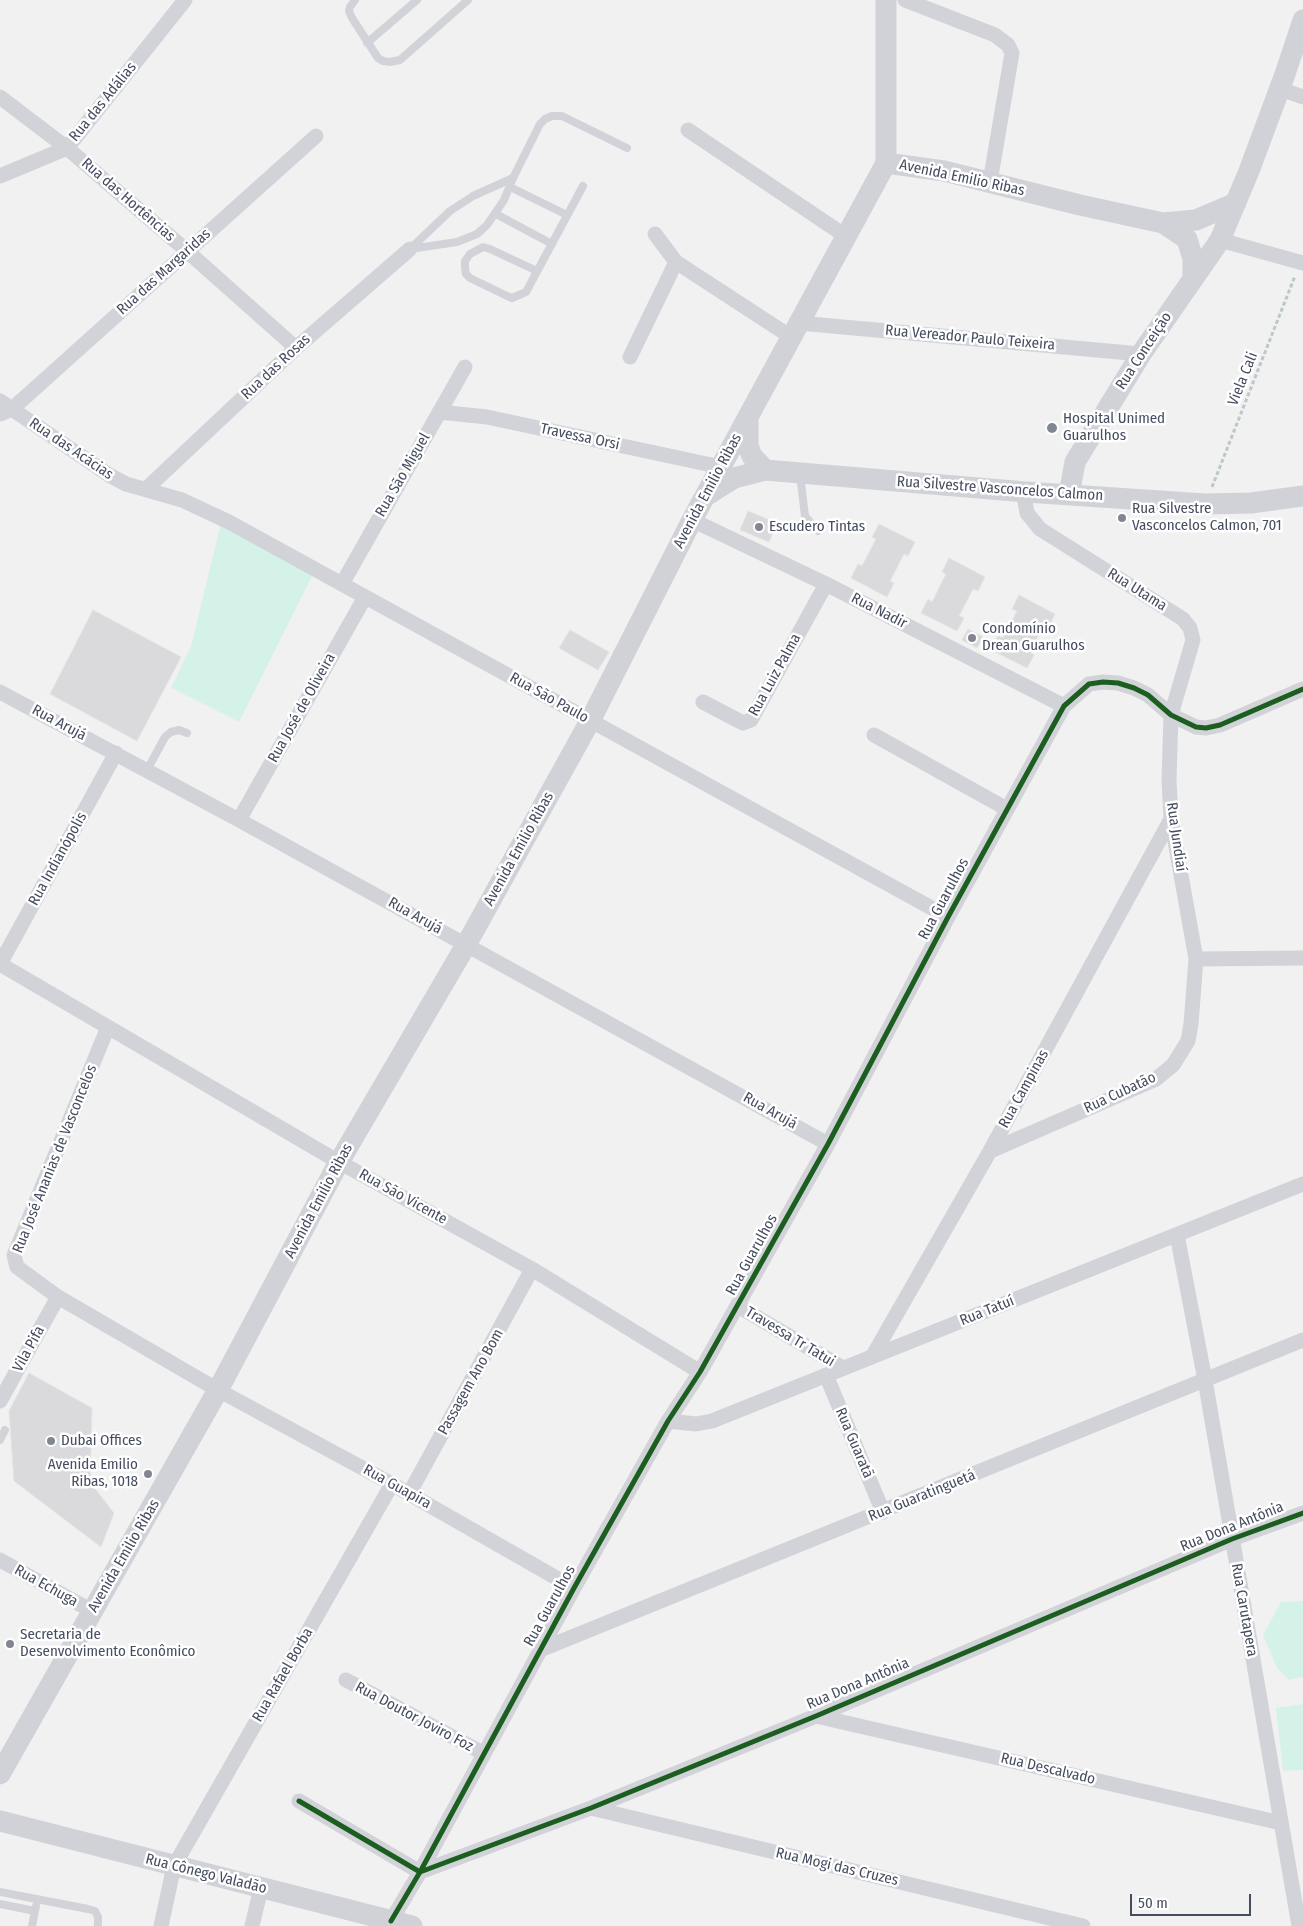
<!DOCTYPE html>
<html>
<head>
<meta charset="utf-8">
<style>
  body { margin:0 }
  #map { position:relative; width:1303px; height:1926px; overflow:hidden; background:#f2f1f1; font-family:"Fira Sans Condensed",sans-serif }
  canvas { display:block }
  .scale { position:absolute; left:1130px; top:1894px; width:121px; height:22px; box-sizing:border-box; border:2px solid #464d60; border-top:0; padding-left:6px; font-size:15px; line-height:18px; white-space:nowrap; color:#464d60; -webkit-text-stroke:4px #fff; paint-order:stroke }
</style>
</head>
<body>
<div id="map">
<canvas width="1303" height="1926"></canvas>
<div class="scale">50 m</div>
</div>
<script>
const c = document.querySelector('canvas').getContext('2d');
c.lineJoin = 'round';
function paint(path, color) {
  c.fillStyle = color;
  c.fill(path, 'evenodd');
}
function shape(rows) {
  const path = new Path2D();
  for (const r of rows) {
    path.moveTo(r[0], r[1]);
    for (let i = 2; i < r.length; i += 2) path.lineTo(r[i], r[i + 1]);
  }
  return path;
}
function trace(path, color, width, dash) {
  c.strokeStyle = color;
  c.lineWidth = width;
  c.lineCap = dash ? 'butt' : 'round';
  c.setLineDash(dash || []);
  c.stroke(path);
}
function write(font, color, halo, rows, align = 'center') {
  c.font = font + ' "Fira Sans Condensed",sans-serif';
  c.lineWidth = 5;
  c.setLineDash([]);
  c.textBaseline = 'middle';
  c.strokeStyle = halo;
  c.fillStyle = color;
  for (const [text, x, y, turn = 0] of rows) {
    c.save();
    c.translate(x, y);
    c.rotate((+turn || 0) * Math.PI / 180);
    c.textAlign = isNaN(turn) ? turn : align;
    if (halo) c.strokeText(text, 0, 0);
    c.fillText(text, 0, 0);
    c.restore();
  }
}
paint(shape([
  [221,523,312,576,239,722,171,688,191,646],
  [1303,1601,1303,1677,1289,1680,1277,1668,1263,1635,1281,1602],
  [1303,1704,1303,1770,1283,1771,1276,1708]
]), '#d4f2e8');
const building = shape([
  [748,511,777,523,769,542,740,530,748,511],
  [879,524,915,542,908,556,904,554,890,581,894,583,887,597,851,578,858,564,862,566,876,539,872,537,879,524],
  [949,558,985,577,978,591,973,589,959,616,964,618,957,631,921,613,928,599,932,602,946,574,942,572,949,558],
  [1019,595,1055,614,1048,628,1044,625,1030,652,1034,655,1027,668,991,650,998,636,1003,638,1017,611,1012,609,1019,595],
  [93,610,181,657,137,741,50,694,93,610],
  [968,629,983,637,977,648,962,640,968,629],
  [570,630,609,652,598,670,559,648,570,630],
  [29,1373,92,1408,90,1482,114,1513,101,1547,14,1481,9,1411,29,1373]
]);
paint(building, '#dadadd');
trace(building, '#e3e3e4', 1);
trace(shape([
  [1212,487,1295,276]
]), '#bcc8c8', 3, [4, 2.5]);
trace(shape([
  [355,0,350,7,349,11,352,18,378,58,383,61,390,62,400,60,468,0],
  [367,43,417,0],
  [510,187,567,215],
  [496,214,552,244],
  [410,249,457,242,477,234,487,225,504,200,513,178,540,124,545,119,552,116,562,116,627,148],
  [410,249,450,211,473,196,513,178],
  [537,271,490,249,483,247,470,254,465,261,465,268,466,274,470,278,505,295,512,298,526,292,583,186],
  [800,474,805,516,818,531],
  [147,770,165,737,171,732,179,730,187,733],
  [0,1440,5,1430],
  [0,1892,88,1909,95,1911,98,1917,98,1926],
  [0,1904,35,1911],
  [32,1926,36,1906]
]), '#d2d3d8', 8);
trace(shape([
  [905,0,995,35,1008,45,1012,53,990,182],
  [1280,89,1303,97],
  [0,97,67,148,187,251,296,348],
  [688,130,847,237],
  [0,176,67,148,185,0],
  [655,234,676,262,791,337],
  [1220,240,1303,263],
  [799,323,1141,354],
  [630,357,676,262],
  [0,401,109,475,126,484,182,500,229,522,948,917],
  [439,412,487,417,721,467],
  [0,414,12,409,316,136],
  [146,489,296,348,410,249],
  [692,520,826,584,1064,706],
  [342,584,465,367],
  [0,692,239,820,828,1144],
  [703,702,743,723,751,720,826,584],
  [874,735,1007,809],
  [116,753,0,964,339,1162,532,1269,700,1372],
  [239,820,365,597],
  [1196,959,1303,958],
  [108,1027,14,1255,17,1267,58,1297,218,1390,392,1484,574,1588],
  [990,1151,1156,1079,1173,1065,1188,1041,1191,1024,1196,959,1171,819,1169,780,1171,715,1193,640,1190,628,1183,619,1040,529,1027,513,1025,502,1026,492],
  [1177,1235,1205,1380,1299,1926],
  [738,1306,843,1368],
  [872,1357,990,1151,1171,819],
  [826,1375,883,1512],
  [0,1401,58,1297],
  [668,1421,696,1424,712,1421,1303,1184],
  [409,1494,532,1269],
  [0,1560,92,1611],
  [540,1650,1303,1340],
  [346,1680,483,1753],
  [816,1716,1281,1823],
  [299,1801,420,1872,591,1808,816,1716,1232,1539,1303,1513],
  [591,1808,1083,1926],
  [391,1921,420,1872,574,1588,668,1421,700,1372,828,1144,948,917,1064,706,1089,684,1103,682,1118,683,1134,688,1148,695,1171,715,1196,727,1206,728,1220,725,1303,689],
  [161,1926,174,1866,392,1484],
  [252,1926,261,1888]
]), '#d2d3d8', 15);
trace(shape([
  [886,163,944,171,1080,205,1163,223,1196,220,1236,203],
  [1163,223,1187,239,1193,259,1193,278],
  [748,419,748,446,752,456,765,470],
  [707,495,734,478,765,470,1026,492,1205,504,1251,503,1303,496],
  [1069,495,1075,462,1141,354,1220,240,1249,171,1284,77,1303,20],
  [0,1774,218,1390,339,1162,466,945,590,721,692,520,886,163,886,0],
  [0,1821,412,1926]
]), '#d1d2d8', 21);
trace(shape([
  [299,1801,420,1872,591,1808,816,1716,1232,1539,1303,1513],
  [391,1921,420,1872,574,1588,668,1421,700,1372,828,1144,948,917,1064,706,1089,684,1103,682,1118,683,1134,688,1148,695,1171,715,1196,727,1206,728,1220,725,1303,689]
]), '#1b5e20', 5);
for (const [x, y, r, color] of [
  [1052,428,6,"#828693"],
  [1122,518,5,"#828693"],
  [759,527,5,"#828693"],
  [972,638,5,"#828693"],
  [51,1441,5,"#828693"],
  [148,1474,5,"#828693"],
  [10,1644,5,"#828693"]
]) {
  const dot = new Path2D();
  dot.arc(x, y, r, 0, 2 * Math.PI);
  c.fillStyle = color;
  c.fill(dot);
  trace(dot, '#fff', 2);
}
write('15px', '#464d60', '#fff', [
  ["Rua das Adálias",103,102,-51],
  ["Avenida Emilio Ribas",962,178,12],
  ["Rua das Hortências",128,200,41],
  ["Rua das Margaridas",164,272,-42],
  ["Rua Vereador Paulo Teixeira",970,338,5],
  ["Rua Conceição",1144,351,-57],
  ["Rua das Rosas",276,367,-43],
  ["Viela Cali",1243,379,-68],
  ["Travessa Orsi",580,437,12],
  ["Rua das Acácias",71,449,34],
  ["Rua São Miguel",403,475,-60],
  ["Rua Silvestre Vasconcelos Calmon",1000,489,4],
  ["Avenida Emilio Ribas",708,491,-62],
  ["Rua Utama",1137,590,32],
  ["Rua Nadir",879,611,27],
  ["Rua Luiz Palma",775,675,-61],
  ["Rua São Paulo",549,698,29],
  ["Rua José de Oliveira",302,708,-61],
  ["Rua Arujá",59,723,28],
  ["Rua Jundiaí",1176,837,82],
  ["Avenida Emilio Ribas",519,849,-61],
  ["Rua Indianópolis",58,859,-61],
  ["Rua Guarulhos",944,899,-62],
  ["Rua Arujá",415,916,29],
  ["Rua Campinas",1024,1089,-61],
  ["Rua Cubatão",1120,1093,-25],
  ["Rua Arujá",770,1111,29],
  ["Rua José Ananias de Vasconcelos",55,1159,-68],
  ["Rua São Vicente",403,1197,29],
  ["Avenida Emilio Ribas",319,1201,-62],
  ["Rua Guarulhos",752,1255,-61],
  ["Rua Tatuí",987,1311,-22],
  ["Travessa Tr Tatui",790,1337,31],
  ["Vila Pifa",29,1349,-61],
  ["Passagem Ano Bom",471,1382,-61],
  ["Rua Guaratã",854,1443,67],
  ["Rua Guapira",397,1487,29],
  ["Rua Guaratinguetá",922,1496,-22],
  ["Rua Dona Antônia",1232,1527,-22],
  ["Avenida Emilio Ribas",124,1556,-60],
  ["Rua Echuga",46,1586,29],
  ["Rua Guarulhos",550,1606,-61],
  ["Rua Carutapera",1244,1610,80],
  ["Rua Rafael Borba",283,1675,-60],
  ["Rua Dona Antônia",858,1684,-23],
  ["Rua Doutor Joviro Foz",414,1717,28],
  ["Rua Descalvado",1048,1769,13],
  ["Rua Mogi das Cruzes",837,1867,13],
  ["Rua Cônego Valadão",206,1874,14]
]);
write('15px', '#464d60', '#fff', [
  ["Hospital Unimed",1063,419],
  ["Guarulhos",1063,436],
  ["Rua Silvestre",1132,509],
  ["Vasconcelos Calmon, 701",1132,526],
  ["Escudero Tintas",769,527],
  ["Condomínio",982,629],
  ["Drean Guarulhos",982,646],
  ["Dubai Offices",61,1441],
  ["Avenida Emilio",138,1465,"right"],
  ["Ribas, 1018",138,1482,"right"],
  ["Secretaria de",20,1635],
  ["Desenvolvimento Econômico",20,1652]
], 'left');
</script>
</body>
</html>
